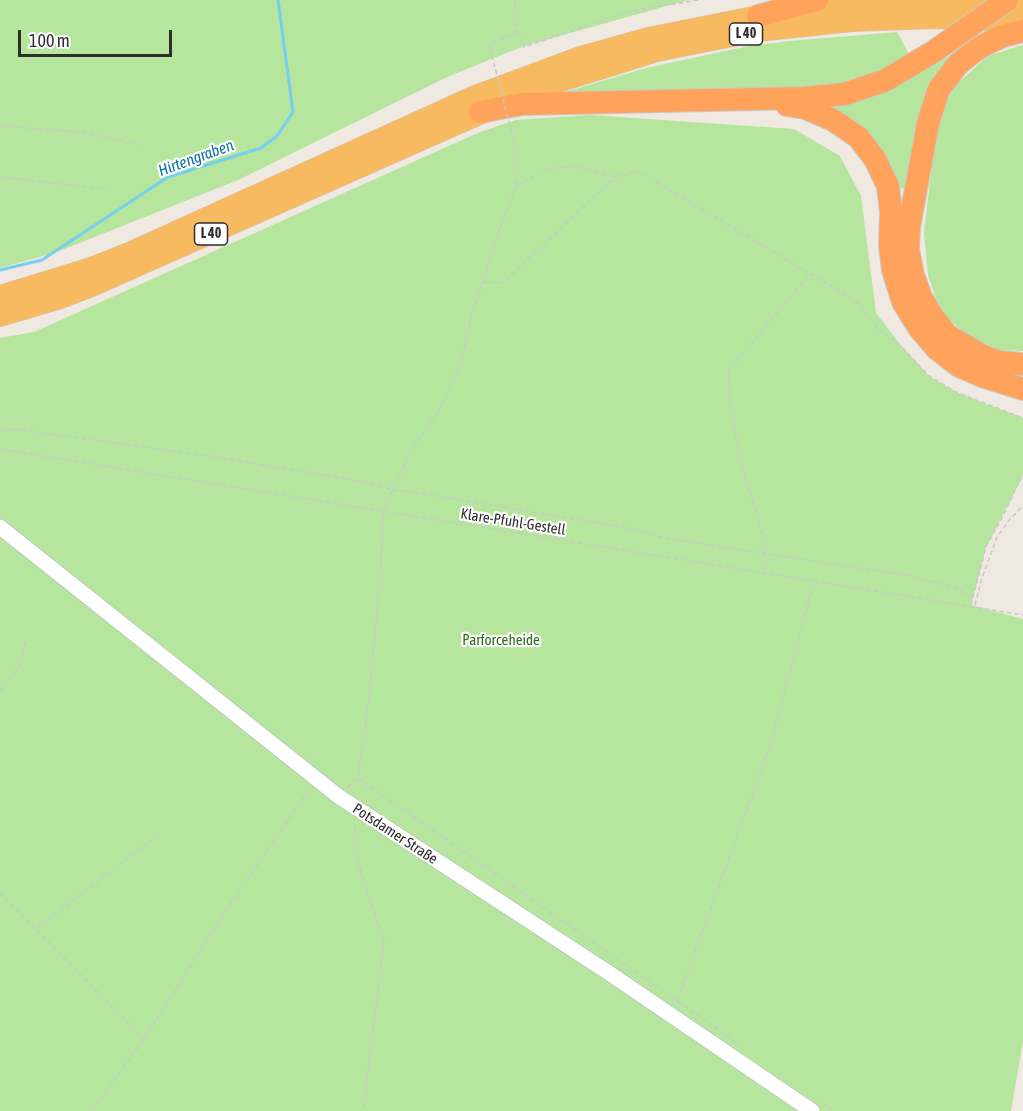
<!DOCTYPE html>
<html>
<head>
<meta charset="utf-8">
<style>
  body { margin:0 }
  #map { position:relative; width:1023px; height:1111px; overflow:hidden; background:#efe9e1; font-family:"Asap Condensed",sans-serif }
  canvas { display:block }
  .scale { position:absolute; left:18px; top:30px; width:154px; height:27px; box-sizing:border-box; border:3px solid #2e2e2e; border-top:0; padding-left:8px; font-size:18px; line-height:21px; white-space:nowrap; color:#2e2e2e; -webkit-text-stroke:4px #fff; paint-order:stroke }
</style>
</head>
<body>
<div id="map">
<canvas width="1023" height="1111"></canvas>
<div class="scale">100 m</div>
</div>
<script>
const c = document.querySelector('canvas').getContext('2d');
c.lineJoin = 'round';
function paint(path, color) {
  c.fillStyle = color;
  c.fill(path, 'evenodd');
}
function shape(rows) {
  const path = new Path2D();
  for (const r of rows) {
    path.moveTo(r[0], r[1]);
    for (let i = 2; i < r.length; i += 2) path.lineTo(r[i], r[i + 1]);
  }
  return path;
}
function trace(path, color, width, dash) {
  c.strokeStyle = color;
  c.lineWidth = width;
  c.lineCap = dash ? 'butt' : 'round';
  c.setLineDash(dash || []);
  c.stroke(path);
}
function write(font, color, halo, rows, align = 'center') {
  c.font = font + ' "Asap Condensed",sans-serif';
  c.lineWidth = 4.5;
  c.setLineDash([]);
  c.textBaseline = 'middle';
  c.strokeStyle = halo;
  c.fillStyle = color;
  for (const [text, x, y, turn = 0] of rows) {
    c.save();
    c.translate(x, y);
    c.rotate((+turn || 0) * Math.PI / 180);
    c.textAlign = isNaN(turn) ? turn : align;
    if (halo) c.strokeText(text, 0, 0);
    c.fillText(text, 0, 0);
    c.restore();
  }
}
paint(shape([
  [0,0,688,0,531,44,506,53,445,78,238,180,57,252,0,268],
  [897,32,910,56,885,71,833,89,552,96,646,68,749,46,790,41],
  [1023,45,1023,351,1001,350,983,343,966,335,947,317,936,299,928,275,924,233,933,156,938,127,946,101,957,84,988,56],
  [947,56,950,63,910,175,904,189,896,187,829,106,852,103,888,91],
  [590,115,794,129,840,156,861,196,876,313,903,348,929,376,958,393,1023,418,1023,473,1021,480,986,547,971,605,1023,619,1023,1041,1011,1111,0,1111,0,338,34,332,480,132,516,120]
]), '#b6e59e');
trace(shape([
  [0,270,42,260,168,177,261,148,277,136,293,112,278,0]
]), '#75cff0', 3);
const tertiary = shape([
  [0,527,338,796,609,973,812,1111]
]);
const trunk = shape([
  [0,296,91,268,129,253,475,96,580,57,648,38,758,16,842,4,927,1,1023,4],
  [0,316,58,299,92,286,536,89,657,51,758,31,852,21,937,18,1023,22]
]);
const motorway = shape([
  [758,16,817,0],
  [1023,31,1003,36,980,47,958,64,939,89,928,123,909,227,908,250,913,275,921,297,933,317,947,335,981,355,1000,362,1023,364],
  [787,105,805,108,833,120,858,137,875,159,888,186,891,212,890,246,893,270,903,302,919,328,937,349,959,366,982,376,1023,389],
  [480,112,522,104,803,98,845,94,886,80,933,52]
]);
trace(tertiary, '#b4b7c1', 16);
trace(trunk, '#c9c9c9', 22);
trace(motorway, '#c9c9c9', 24);
trace(shape([
  [515,0,516,29,524,47,631,11,698,0],
  [490,48,492,42,513,35,516,29],
  [0,126,81,132,142,145],
  [0,177,106,189],
  [517,185,546,169,574,166,615,177],
  [484,282,503,283,615,177,638,171,859,303,877,328,903,348,929,376,958,393,1023,418],
  [0,431,15,429,209,456,371,483,393,490,426,494,639,530,664,538,911,576,953,587,972,597],
  [0,449,1023,615],
  [763,571,765,544,740,458,730,406,729,370,810,274],
  [971,605,986,547,1005,512,1023,473],
  [975,605,981,581,997,537,1010,519,1023,506],
  [0,691,19,667,26,641],
  [358,778,740,1045],
  [348,787,358,778,369,697,381,566,383,511,412,449,439,411,459,368,470,322,496,239,516,186,517,154,512,134],
  [355,824,357,860,384,942,363,1111],
  [0,893,144,1039],
  [36,929,158,835],
  [677,1001,770,746,814,582],
  [822,1103,834,1111],
  [92,1111,144,1039,228,907,309,790]
]), '#c9c9c9', 1.5, [4.5, 3]);
trace(tertiary, '#fff', 15);
trace(trunk, '#f8ba60', 21);
trace(motorway, '#ffa35c', 22);
const motorwayBridge = shape([
  [933,52,1007,0]
]);
trace(motorwayBridge, '#c9c9c9', 24, []);
trace(shape([
  [490,48,512,134]
]), '#c9c9c9', 1.5, [4.5, 3]);
trace(motorwayBridge, '#ffa35c', 22);
for (const [x, y, w] of [
  [746,34,33],
  [211,234,33]
]) {
  const box = new Path2D();
  box.roundRect(x - w / 2, y - 11, w, 22, 4.5);
  c.fillStyle = '#fff';
  c.fill(box);
  trace(box, '#2e2e2e', 1.5);
}
write('bold 14px', '#2e2e2e', null, [
  ["L 40",746,34],
  ["L 40",211,234]
]);
write('15px', '#2e2e2e', '#fff', [
  ["Klare-Pfuhl-Gestell",513,522,9],
  ["Potsdamer Straße",395,834,33]
]);
write('15px', '#2c6e1b', '#fff', [
  ["Parforceheide",501,640]
]);
write('italic 16px', '#0d6fa3', '#fff', [
  ["Hirtengraben",196,158,-20]
]);
</script>
</body>
</html>
